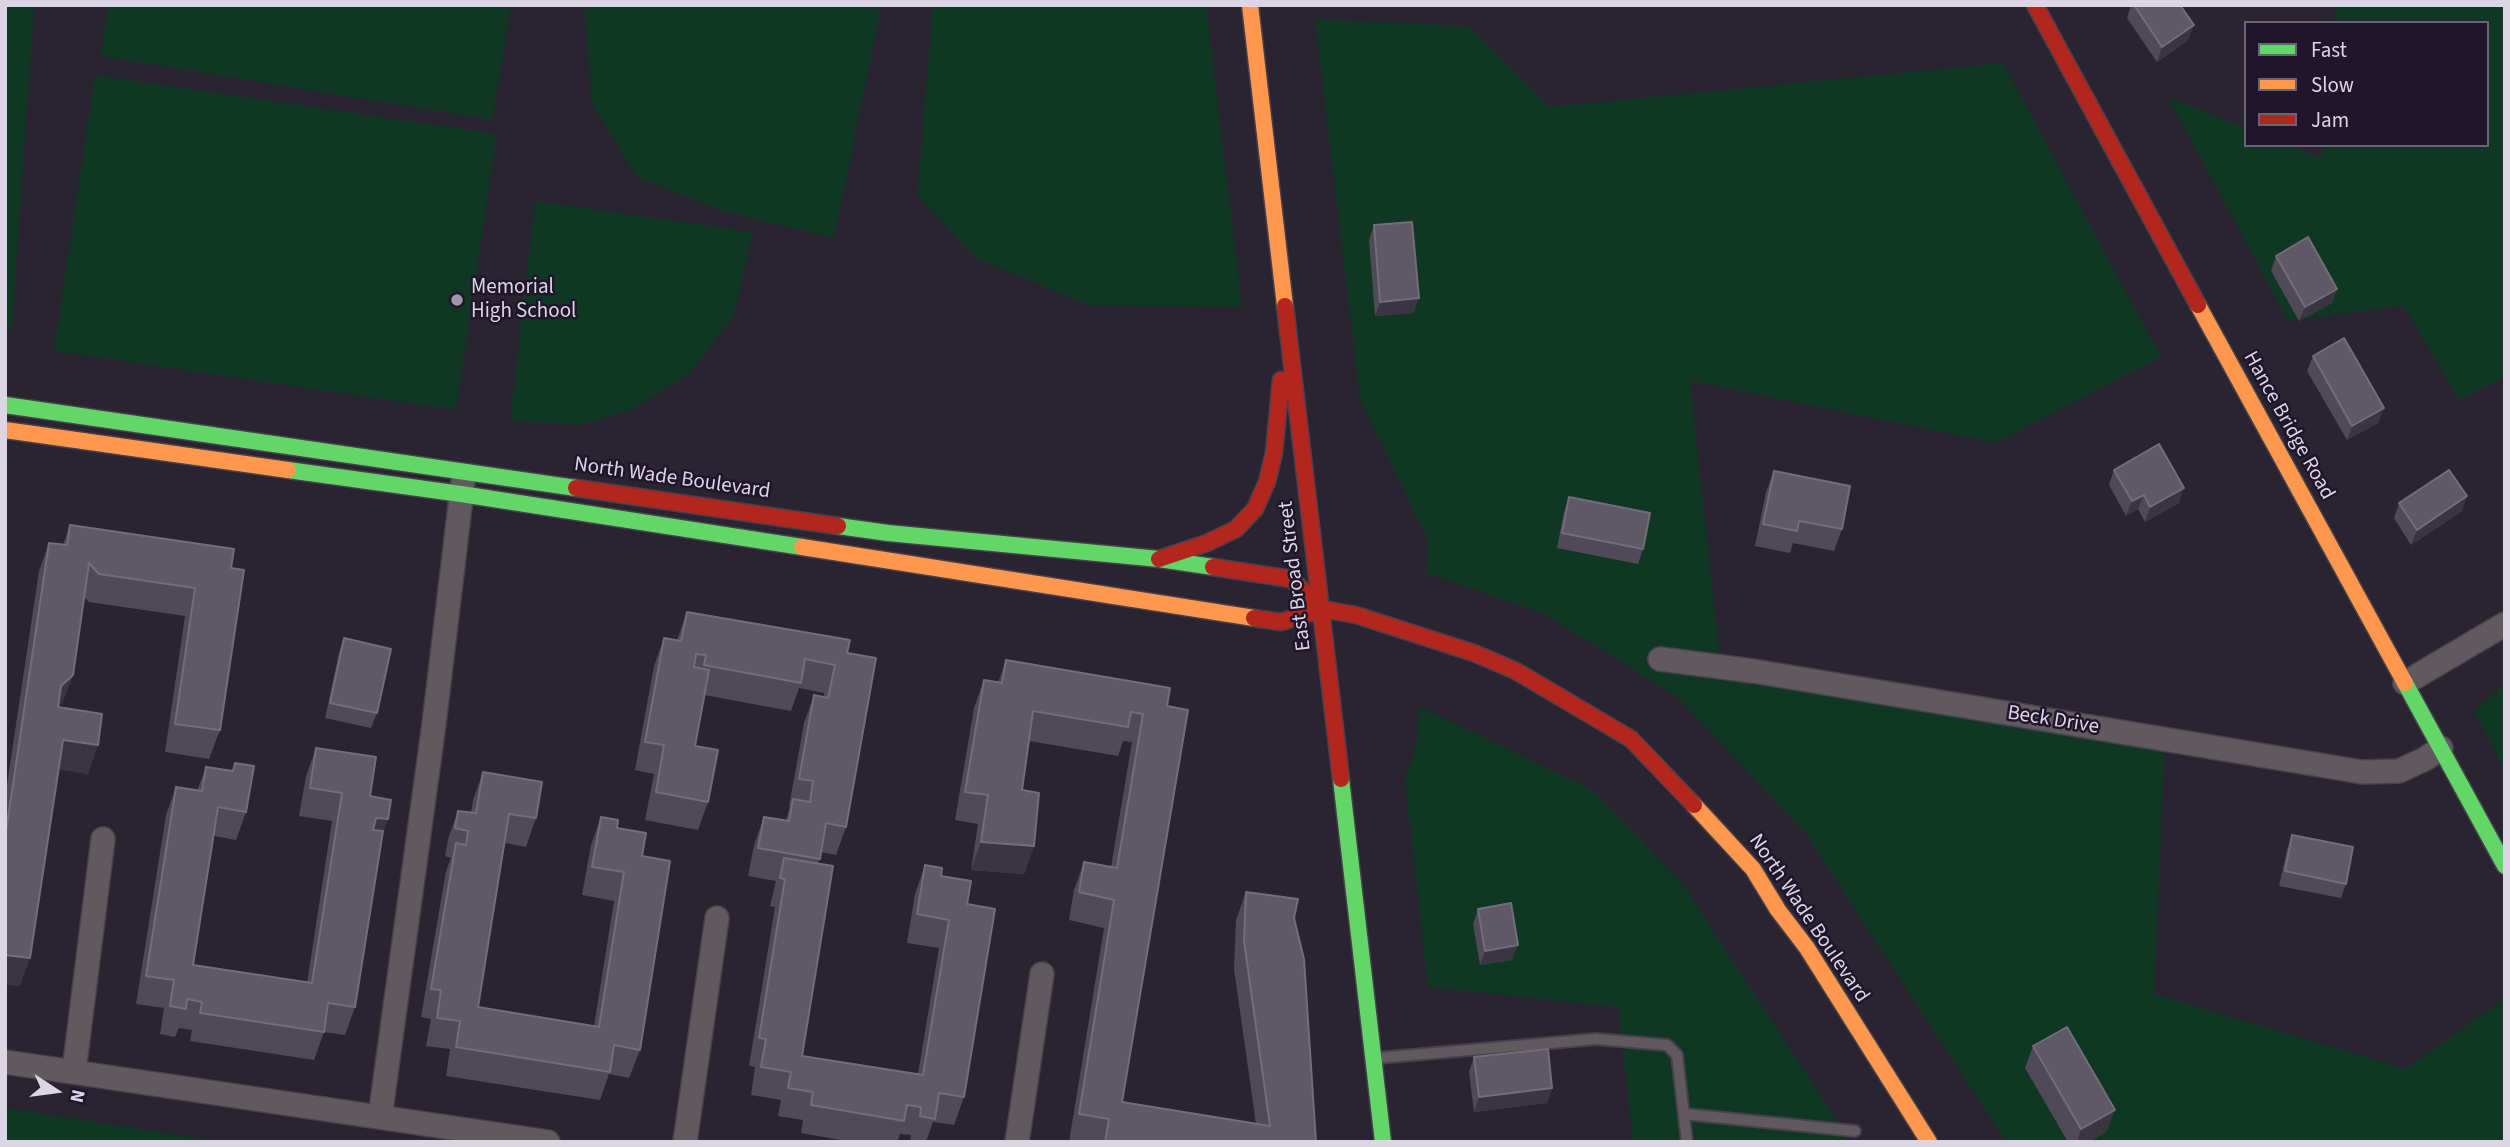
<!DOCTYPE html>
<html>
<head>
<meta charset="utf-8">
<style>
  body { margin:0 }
  #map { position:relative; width:2510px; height:1147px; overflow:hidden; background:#2a2431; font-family:"Source Sans 3",sans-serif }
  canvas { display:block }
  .frame { position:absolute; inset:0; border:7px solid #dcd5e4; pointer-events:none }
  .legend { position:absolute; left:2244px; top:21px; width:245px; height:126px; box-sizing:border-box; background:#20162c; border:2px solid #6b6276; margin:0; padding:9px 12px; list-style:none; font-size:21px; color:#dcd5e4 }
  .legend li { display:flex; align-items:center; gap:14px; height:35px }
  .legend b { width:35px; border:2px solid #6b6276 }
  .north { position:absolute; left:21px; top:1056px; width:70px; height:70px; -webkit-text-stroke:5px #20162c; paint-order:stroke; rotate:103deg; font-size:19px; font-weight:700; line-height:28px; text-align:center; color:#dcd5e4 }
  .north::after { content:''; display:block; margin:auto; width:24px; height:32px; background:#dcd5e4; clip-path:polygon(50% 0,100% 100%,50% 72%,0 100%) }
</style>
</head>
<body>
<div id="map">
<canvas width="2510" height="1147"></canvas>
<div class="frame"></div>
<ul class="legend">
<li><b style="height:9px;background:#63d668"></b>Fast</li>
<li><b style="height:9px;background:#ff974d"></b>Slow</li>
<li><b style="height:9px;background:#b3261e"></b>Jam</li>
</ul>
<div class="north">N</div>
</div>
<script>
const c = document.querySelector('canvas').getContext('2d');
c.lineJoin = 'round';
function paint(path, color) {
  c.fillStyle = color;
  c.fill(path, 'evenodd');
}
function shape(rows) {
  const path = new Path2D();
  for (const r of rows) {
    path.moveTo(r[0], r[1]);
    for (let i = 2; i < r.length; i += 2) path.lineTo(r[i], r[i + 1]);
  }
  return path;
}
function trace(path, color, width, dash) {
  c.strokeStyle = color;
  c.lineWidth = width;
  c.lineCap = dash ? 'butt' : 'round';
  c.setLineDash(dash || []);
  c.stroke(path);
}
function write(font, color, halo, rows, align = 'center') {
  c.font = font + ' "Source Sans 3",sans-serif';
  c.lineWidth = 5;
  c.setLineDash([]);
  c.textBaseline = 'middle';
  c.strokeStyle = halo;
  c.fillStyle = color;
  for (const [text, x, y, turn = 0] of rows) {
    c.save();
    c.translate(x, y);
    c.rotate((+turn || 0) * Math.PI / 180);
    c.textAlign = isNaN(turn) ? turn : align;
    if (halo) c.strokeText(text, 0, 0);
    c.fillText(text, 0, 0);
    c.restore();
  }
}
paint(shape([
  [5,5,34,5,12,328,5,334],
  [108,5,511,5,492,120,100,56],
  [584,5,875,5,880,14,834,238,724,212,637,177,592,103],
  [933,5,1206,5,1242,307,1091,306,978,259,917,196],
  [2336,5,2505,5,2505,377,2459,400,2404,306,2288,321,2168,97,2246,128,2246,145,2289,145,2321,158,2323,145,2487,145,2487,23,2334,23],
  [1315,19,1468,26,1549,107,2003,63,2161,357,1996,443,1690,381,1721,672,2165,738,2154,994,2406,1069,2505,998,2505,1142,2006,1142,1804,831,1676,696,1542,613,1426,573,1428,540,1360,400],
  [95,75,497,134,456,410,54,351],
  [535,201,753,232,734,316,689,374,634,409,581,425,510,421],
  [2505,683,2505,771,2474,711],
  [1419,706,1592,790,1682,883,1851,1142,1754,1142,1753,1140,1745,1142,1633,1142,1618,1007,1428,987,1405,779,1417,743],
  [5,1108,224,1142,5,1142]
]), '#0f3723');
const lane = shape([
  [1377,1058,1596,1039,1667,1045,1677,1055,1687,1142],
  [1684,1114,1855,1131]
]);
const street = shape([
  [1660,659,1753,671,2362,772,2399,771,2425,759,2441,748],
  [2405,683,2505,624],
  [5,1062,548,1142],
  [74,1071,103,839],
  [380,1117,434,724,463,481],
  [685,1142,717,918],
  [1017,1142,1042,974]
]);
const fast = shape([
  [5,405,576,488],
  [288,470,461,494,802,547],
  [838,526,888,533,1159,559,1213,567],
  [2405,683,2505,866],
  [1341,779,1383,1142]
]);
const slow = shape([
  [1250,5,1285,306],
  [2198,305,2405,683],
  [5,430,288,470],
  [802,547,1254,618],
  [1694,805,1753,869,1778,910,1807,948,1929,1142]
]);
const jam = shape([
  [2035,5,2198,305],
  [1285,306,1341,779],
  [576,488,838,526],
  [1159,559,1207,543,1236,529,1255,509,1267,482,1274,453,1281,380],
  [1213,567,1291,579,1322,609],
  [1254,618,1281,622,1322,609,1356,615,1474,653,1516,671,1631,739,1694,805]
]);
trace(lane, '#46414d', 14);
trace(street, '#46414d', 26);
trace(fast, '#46414d', 19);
trace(slow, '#46414d', 19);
trace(jam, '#46414d', 19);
trace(lane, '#605a5f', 10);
trace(street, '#605a5f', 23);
trace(fast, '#63d668', 16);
trace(slow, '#ff974d', 16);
trace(jam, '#b3261e', 16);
paint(shape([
  [2131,5,2180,5,2188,40,2157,62,2127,18],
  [1374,225,1414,313,1375,316,1369,240],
  [2276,256,2337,289,2332,303,2299,321,2271,271],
  [2313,356,2384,408,2378,423,2347,440,2307,371],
  [2114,470,2179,503,2145,522,2138,509,2126,516,2109,485],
  [1774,471,1842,529,1834,551,1793,543,1790,553,1755,546,1766,492],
  [1569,497,1643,549,1638,564,1557,548,1564,512],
  [2399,503,2462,511,2411,545,2394,518],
  [70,525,231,568,220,730,209,759,165,752,185,616,89,602,84,597,73,675,62,703,58,707,88,774,58,769,20,986,5,984,5,798,39,571,49,543,63,545],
  [687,612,847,653,846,827,836,855,821,852,818,864,802,1056,918,1074,939,948,907,943,915,894,925,865,941,876,967,904,964,1097,954,1125,933,1122,926,1142,910,1142,911,1135,900,1134,897,1142,852,1142,801,1133,803,1120,778,1116,781,1100,751,1095,755,1067,749,1066,775,907,770,906,776,881,748,876,754,845,764,817,786,820,790,807,789,807,804,723,814,695,824,697,824,693,799,688,791,711,704,695,695,746,708,802,698,830,645,820,654,774,635,770,654,666,664,638,677,640],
  [344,638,377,713,371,728,325,718,339,653],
  [1006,660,1167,706,1122,1102,1256,1124,1234,969,1236,920,1246,892,1294,918,1316,1142,1069,1142,1104,928,1069,920,1074,890,1084,862,1111,867,1132,742,1123,741,1118,756,1029,741,1022,790,1034,846,1024,874,971,870,978,824,955,820,974,708,984,680,998,683],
  [316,748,370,796,382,835,355,1007,345,1035,324,1032,314,1060,190,1041,192,1030,179,1028,175,1037,160,1034,164,1008,136,1004,166,815,176,787,197,791,206,767,232,771,235,763,246,812,236,840,214,836,193,965,307,983,332,821,299,816,306,776],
  [483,772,536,818,526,847,505,843,478,1007,594,1026,614,901,582,895,591,845,601,817,617,828,642,856,640,1050,629,1078,609,1074,600,1100,446,1076,450,1049,426,1046,431,1019,421,1017,446,871,451,858,445,856,448,839,458,811,471,813,473,800],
  [2292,835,2346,884,2341,898,2279,886,2287,850],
  [1478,909,1512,960,1480,965,1473,924],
  [2033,1046,2107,1131,2089,1142,2068,1142,2025,1068],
  [1474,1057,1552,1088,1547,1103,1474,1112,1469,1072]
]), '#504a56');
paint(shape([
  [2194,25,2188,40,2157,62,2162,47],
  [2337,289,2332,303,2299,321,2305,307],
  [1419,298,1414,313,1375,316,1380,302],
  [2384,408,2378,423,2347,440,2352,426],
  [2184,488,2179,503,2145,522,2150,507],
  [2144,495,2138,509,2126,516,2132,501],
  [2467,496,2462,511,2411,545,2417,530],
  [73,675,62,703,51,715,61,686],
  [63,740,98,745,88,774,52,768],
  [376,818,388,819,378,848,365,846],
  [981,842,1034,846,1024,874,971,870],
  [1518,945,1512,960,1480,965,1485,951],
  [5,955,30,958,20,986,5,984],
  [1552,1088,1547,1103,1474,1112,1479,1097],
  [2115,1110,2107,1131,2089,1142,2077,1142,2081,1129]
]), '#3a3541');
const building = shape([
  [2134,5,2180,5,2194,25,2162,47,2134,5],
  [1412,222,1419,298,1380,302,1374,225,1412,222],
  [2308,237,2337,289,2305,307,2276,256,2308,237],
  [2344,338,2384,408,2352,426,2313,356,2344,338],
  [2159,444,2184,488,2150,507,2144,495,2132,501,2114,470,2159,444],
  [2449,470,2467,496,2417,530,2399,503,2449,470],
  [1774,471,1850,486,1842,529,1799,521,1797,531,1763,524,1774,471],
  [1569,497,1650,513,1643,549,1562,533,1569,497],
  [70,525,234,549,231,568,244,570,220,730,175,724,195,588,99,574,89,563,73,675,61,686,58,707,102,714,98,745,63,740,30,958,5,955,5,838,49,543,67,545,70,525],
  [687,612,850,640,847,653,876,658,846,827,826,823,820,859,758,848,764,817,789,821,793,799,810,802,813,781,799,779,814,695,828,698,835,665,805,659,801,683,704,665,706,655,696,654,694,667,709,670,695,746,718,750,708,802,656,792,664,745,645,742,664,638,681,641,687,612],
  [344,638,391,649,377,713,330,703,344,638],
  [1006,660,1170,688,1167,706,1188,710,1122,1102,1270,1126,1244,941,1246,892,1298,899,1294,918,1304,959,1316,1142,1105,1142,1109,1119,1079,1114,1114,900,1079,892,1084,862,1117,868,1143,714,1131,712,1128,727,1033,711,1022,790,1039,793,1034,846,981,842,988,795,965,792,984,680,1002,683,1006,660],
  [316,748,376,757,370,796,391,800,388,819,376,818,373,830,383,831,355,1007,328,1003,324,1032,200,1013,202,1002,187,999,186,1009,170,1006,174,980,146,976,176,787,202,791,206,767,233,771,235,763,254,766,246,812,218,807,193,965,312,983,342,793,310,788,316,748],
  [483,772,542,782,536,818,509,814,478,1007,599,1027,624,872,592,867,601,817,618,820,617,828,646,833,642,856,670,861,640,1050,614,1045,610,1072,456,1047,460,1021,437,1018,441,990,431,989,456,843,466,845,468,831,455,828,458,811,476,813,483,772],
  [2292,835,2353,847,2346,884,2285,871,2292,835],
  [784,858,833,866,802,1056,923,1075,949,920,917,914,925,865,942,868,941,876,971,881,967,904,995,909,964,1097,939,1093,935,1119,920,1116,921,1107,907,1105,904,1121,811,1105,813,1092,788,1088,791,1072,761,1067,766,1039,759,1038,785,879,780,878,784,858],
  [1511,903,1518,945,1485,951,1478,909,1511,903],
  [2067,1027,2115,1110,2081,1129,2033,1046,2067,1027],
  [1548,1049,1552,1088,1479,1097,1474,1057,1548,1049]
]);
paint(building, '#5f5965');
trace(building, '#726d79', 2);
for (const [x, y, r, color] of [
  [457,300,7,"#9e97a5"]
]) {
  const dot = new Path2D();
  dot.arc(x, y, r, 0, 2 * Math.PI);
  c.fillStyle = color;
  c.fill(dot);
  trace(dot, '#20162c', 2.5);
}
write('21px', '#dcd5e4', '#20162c', [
  ["Memorial",471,288],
  ["High School",471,312]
], 'left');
write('21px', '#dcd5e4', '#20162c', [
  ["Hance Bridge Road",2288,426,61],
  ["North Wade Boulevard",672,479,8],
  ["East Broad Street",1296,576,-97],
  ["Beck Drive",2053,721,9],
  ["North Wade Boulevard",1808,919,56]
]);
</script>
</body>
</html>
